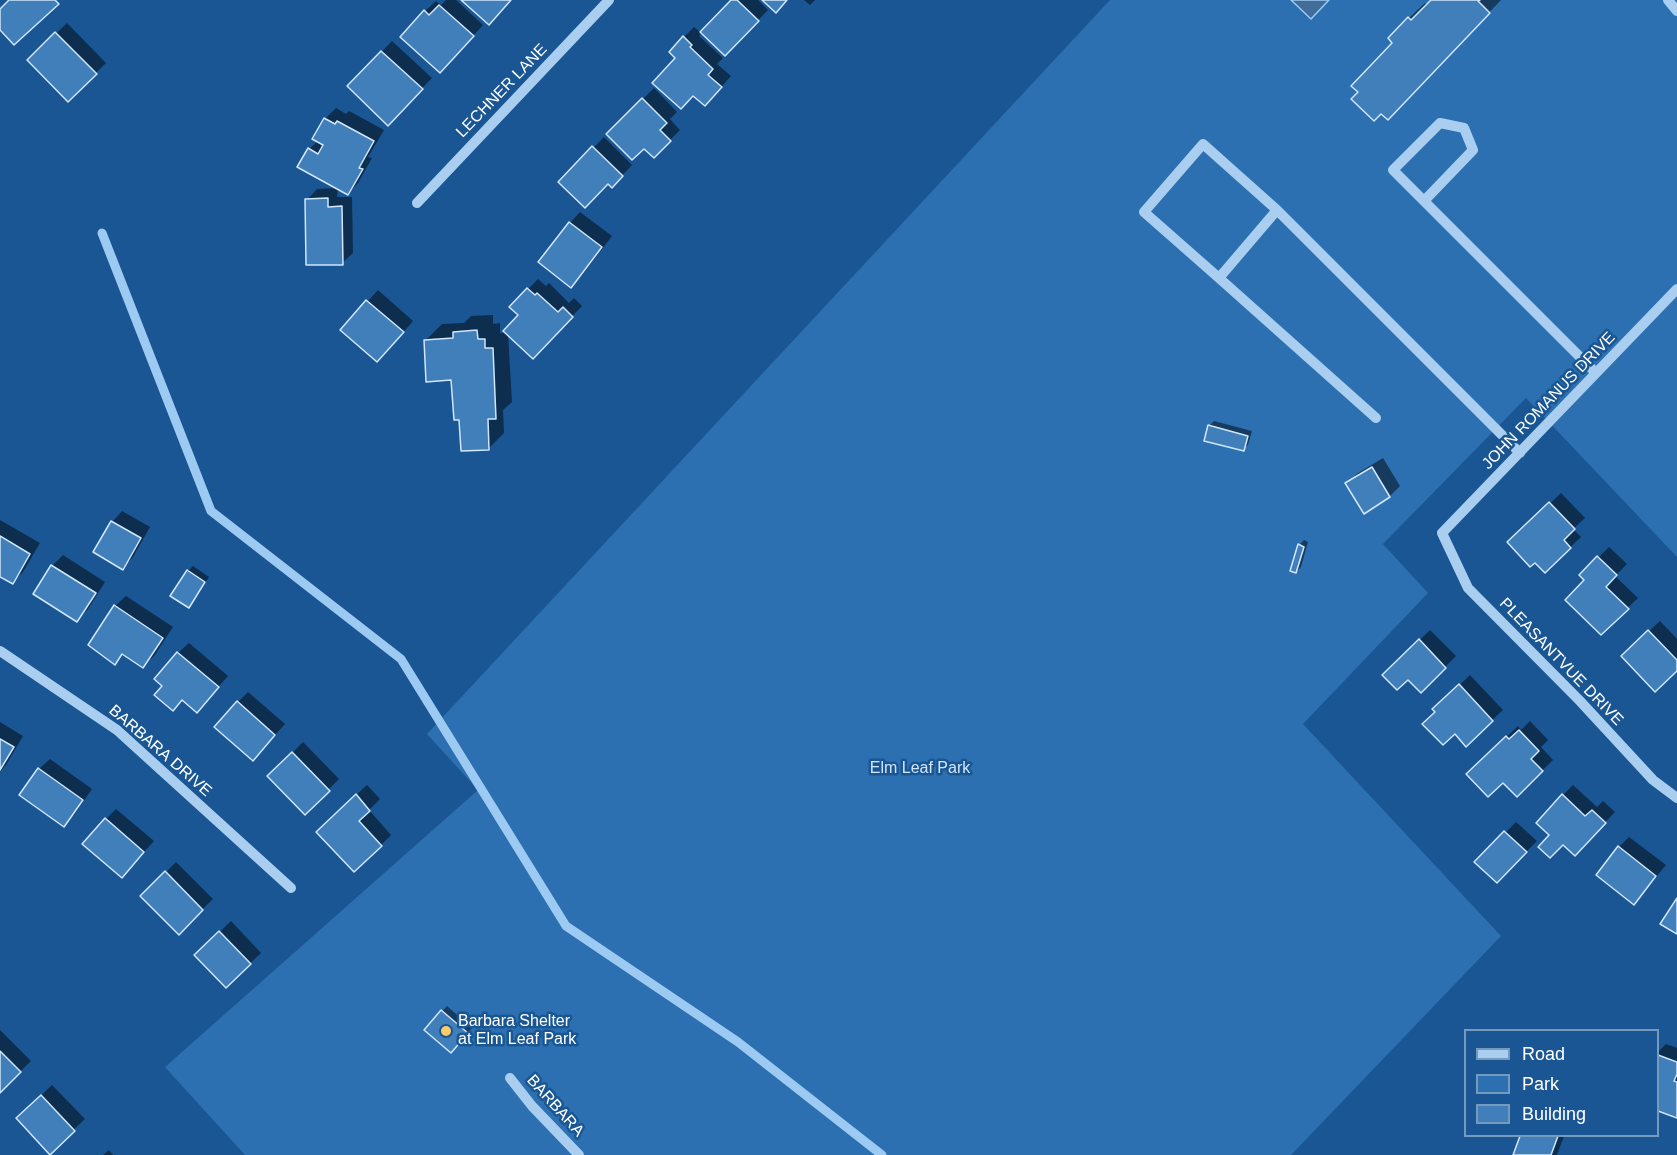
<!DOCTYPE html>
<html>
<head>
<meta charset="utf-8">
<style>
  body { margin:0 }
  #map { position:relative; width:1677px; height:1155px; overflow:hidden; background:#195693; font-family:Arial,sans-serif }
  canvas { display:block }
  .legend { position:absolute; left:1464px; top:1029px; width:195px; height:108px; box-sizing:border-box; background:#195693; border:2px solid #759abe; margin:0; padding:8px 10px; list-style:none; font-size:18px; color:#fff }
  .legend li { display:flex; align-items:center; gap:12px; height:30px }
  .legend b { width:30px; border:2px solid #759abe }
</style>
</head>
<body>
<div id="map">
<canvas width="1677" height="1155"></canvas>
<ul class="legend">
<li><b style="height:8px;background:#a9cef0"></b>Road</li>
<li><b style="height:16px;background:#2c70b2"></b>Park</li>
<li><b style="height:16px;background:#417fbb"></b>Building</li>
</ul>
</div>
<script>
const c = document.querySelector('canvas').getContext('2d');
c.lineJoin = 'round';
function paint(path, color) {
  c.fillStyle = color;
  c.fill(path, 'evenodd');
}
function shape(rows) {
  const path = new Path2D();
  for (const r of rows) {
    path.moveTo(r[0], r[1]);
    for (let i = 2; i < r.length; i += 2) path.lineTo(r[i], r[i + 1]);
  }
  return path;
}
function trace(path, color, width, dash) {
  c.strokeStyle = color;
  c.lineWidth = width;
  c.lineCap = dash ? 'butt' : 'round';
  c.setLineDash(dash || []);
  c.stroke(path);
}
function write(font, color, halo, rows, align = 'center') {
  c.font = font + ' Arial,sans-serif';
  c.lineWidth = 5;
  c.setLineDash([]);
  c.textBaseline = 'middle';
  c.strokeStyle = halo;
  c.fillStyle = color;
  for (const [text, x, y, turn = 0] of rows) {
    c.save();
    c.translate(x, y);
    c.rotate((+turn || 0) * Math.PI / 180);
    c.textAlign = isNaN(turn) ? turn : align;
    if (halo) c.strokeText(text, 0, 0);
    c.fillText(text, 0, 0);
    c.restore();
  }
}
paint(shape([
  [1110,0,1677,0,1677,557,1526,398,1383,544,1428,593,1303,724,1501,936,1291,1155,245,1155,165,1067,478,790,427,734]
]), '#2c70b2');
const water = shape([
  [1291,0,1329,0,1311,19,1291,0]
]);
paint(water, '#426d99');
trace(water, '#9ccaf2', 1.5);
paint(shape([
  [446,0,456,0,483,25,450,61,425,11,436,1,441,5],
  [733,0,758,0,768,10,725,54,702,32,699,36,723,58,717,64,731,76,715,94,677,58,684,37,694,27,701,33],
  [804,0,815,0,810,5],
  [1433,0,1501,0,1404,102,1394,43,1409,18,1425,3,1428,5],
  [67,23,106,63,68,100,29,60],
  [392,41,432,78,398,113,349,86],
  [654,88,677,112,670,119,680,130,654,156,644,147,608,134],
  [336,108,346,114,349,111,384,130,368,157,372,158,358,183,348,193,309,149,318,141,325,119],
  [604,137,632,165,612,186,608,182,560,182],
  [338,188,337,197,352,197,353,253,342,263,307,200,317,189],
  [580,212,612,236,582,275,571,286,570,223],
  [538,279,546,286,549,283,569,303,574,298,582,306,543,347,508,334,512,402,503,410,504,433,488,449,461,418,452,378,426,340,442,324,464,323,471,316,493,315,493,324,500,323,500,333,507,333,520,315,511,307],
  [378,290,413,321,388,350,342,330],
  [1214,421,1252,431,1248,445,1243,449,1209,426],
  [1383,458,1400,486,1390,496,1364,512,1347,483,1358,473],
  [1561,493,1585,518,1573,529,1581,537,1545,571,1520,532],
  [122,511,150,527,133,557,123,568,112,522],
  [0,520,40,543,23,572,12,582,0,575],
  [1304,540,1308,542,1301,567,1296,572,1299,545],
  [1609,547,1627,564,1615,576,1638,598,1601,633,1586,580,1581,575],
  [63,555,105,582,88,609,77,620,35,593,52,566],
  [193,566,209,577,193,601,188,571],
  [126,596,173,627,154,656,143,666,124,653,115,663,115,606],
  [1660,621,1677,639,1677,669,1623,656],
  [1430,630,1456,656,1421,691,1408,678,1384,675],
  [189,643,228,676,207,700,164,685,178,653],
  [1470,675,1503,710,1466,744,1437,711,1445,699],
  [248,692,285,724,263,748,238,702],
  [1530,721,1548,740,1541,747,1553,760,1517,795,1503,780,1468,774,1518,726,1521,730],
  [0,722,23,736,6,765,0,771],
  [303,742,339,779,305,813,269,776],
  [50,759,92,789,74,815,63,825,39,769],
  [367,785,380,799,369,810,391,835,381,845,328,821],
  [1573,785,1597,807,1603,801,1615,812,1585,843,1551,835,1563,795],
  [116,809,154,841,122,876,106,819],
  [1516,822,1537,841,1497,881,1477,862],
  [1629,837,1666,865,1634,903,1619,847],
  [176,862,213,899,179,932,143,896],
  [231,921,261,953,226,986,196,955],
  [447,1006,472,1028,456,1046,426,1029],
  [0,1030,31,1061,0,1091],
  [1666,1044,1677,1048,1677,1117,1658,1109,1658,1052],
  [52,1085,85,1119,50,1152,28,1108],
  [1521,1136,1564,1136,1557,1155,1514,1155],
  [109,1150,113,1155,103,1155]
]), '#0007');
trace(shape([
  [102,233,211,511,401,659,566,926,738,1042,882,1155]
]), '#9ccaf2', 9);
const building = shape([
  [9,0,55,0,59,4,14,45,0,30,0,9,9,0],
  [461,0,511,0,489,25,461,0],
  [731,0,737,0,759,21,725,56,700,32,731,0],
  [762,0,787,0,776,13,762,0],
  [1431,0,1480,0,1478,1,1490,13,1388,120,1381,114,1374,121,1351,99,1358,92,1351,86,1392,43,1388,38,1408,17,1411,20,1431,0],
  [439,5,474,36,440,73,400,37,424,10,429,15,439,5],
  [55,32,97,74,68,102,27,60,55,32],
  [683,36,692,45,690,47,713,69,708,75,722,87,705,106,693,96,681,109,652,83,675,58,669,52,683,36],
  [381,51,423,89,388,126,347,86,381,51],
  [642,98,667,123,660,130,671,141,654,158,644,149,632,160,606,134,642,98],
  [324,118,335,124,337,121,374,141,359,168,363,169,348,195,297,167,308,148,318,154,323,145,312,139,324,118],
  [592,146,623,176,612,188,608,184,585,208,558,182,592,146],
  [328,198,328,207,342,206,343,265,306,265,305,199,328,198],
  [569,222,602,247,571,288,538,262,569,222],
  [527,288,535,295,537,293,558,312,563,307,573,317,533,359,503,331,518,315,509,307,527,288],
  [366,300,404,332,377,362,340,330,366,300],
  [477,330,478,339,485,339,485,348,493,348,496,419,488,419,489,450,461,451,459,420,454,420,451,380,426,382,424,340,453,338,453,332,477,330],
  [1208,425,1248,436,1244,451,1204,441,1208,425],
  [1372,467,1390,497,1364,514,1345,483,1372,467],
  [1549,502,1575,529,1564,540,1571,548,1545,573,1535,563,1530,567,1507,542,1549,502],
  [111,521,141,538,123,570,93,552,111,521],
  [0,536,30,554,13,584,0,577,0,536],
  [1298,544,1304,547,1296,573,1290,571,1298,544],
  [1597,556,1617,575,1606,587,1629,609,1601,635,1565,600,1584,580,1579,575,1597,556],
  [51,565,96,593,77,622,33,594,51,565],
  [187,570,205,582,189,608,170,596,187,570],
  [114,605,163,638,143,668,122,654,115,665,88,645,114,605],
  [1648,630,1677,660,1677,671,1655,692,1621,656,1648,630],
  [1419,639,1446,668,1421,693,1408,680,1397,690,1382,675,1419,639],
  [177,652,219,687,197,713,182,700,173,711,154,695,162,686,154,679,177,652],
  [1459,684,1493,721,1466,747,1455,734,1443,745,1422,724,1435,712,1432,709,1459,684],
  [237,701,275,735,253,761,214,727,237,701],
  [1519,730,1539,751,1531,759,1543,771,1517,797,1503,783,1488,797,1466,774,1506,736,1509,739,1519,730],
  [0,739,14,747,0,770,0,739],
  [292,752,330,791,305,815,267,776,292,752],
  [38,768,83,800,64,827,19,795,38,768],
  [356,794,370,811,359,821,382,846,354,872,316,832,356,794],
  [1562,794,1585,816,1592,810,1606,823,1575,856,1563,845,1550,858,1538,847,1549,835,1536,823,1562,794],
  [105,818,144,852,122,878,82,844,105,818],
  [1504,831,1527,852,1497,883,1474,862,1504,831],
  [1618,846,1656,876,1634,905,1596,875,1618,846],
  [165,871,203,910,179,935,140,896,165,871],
  [1677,898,1677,934,1660,924,1677,898],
  [219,931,251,964,226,988,194,955,219,931],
  [441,1010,468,1033,451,1053,424,1030,441,1010],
  [0,1051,21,1072,0,1093,0,1051],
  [1658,1055,1677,1062,1677,1074,1674,1081,1677,1082,1677,1118,1658,1111,1658,1055],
  [41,1095,75,1131,50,1155,16,1118,41,1095],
  [1520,1136,1558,1136,1551,1155,1513,1155,1520,1136]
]);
paint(building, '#417fbb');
trace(building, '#d0e6fb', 1.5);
trace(shape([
  [1668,0,1677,11],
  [1424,201,1473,150,1464,128,1440,123,1393,170,1596,373],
  [417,203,609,0],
  [1277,210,1219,278,1144,212,1203,144,1277,210,1520,453],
  [1219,278,1376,418],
  [1677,289,1442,533,1468,588,1580,701,1653,780,1677,798],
  [0,651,117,730,291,888],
  [510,1078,532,1106,579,1155]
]), '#a9cef0', 10);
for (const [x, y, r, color] of [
  [446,1031,6,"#ffca68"]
]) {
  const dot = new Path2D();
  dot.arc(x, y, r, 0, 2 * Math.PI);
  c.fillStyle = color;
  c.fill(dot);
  trace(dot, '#195693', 2);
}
write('16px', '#fff', '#195693', [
  ["LECHNER LANE",502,91,-46],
  ["JOHN ROMANUS DRIVE",1549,401,-46],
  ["PLEASANTVUE DRIVE",1561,662,46],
  ["BARBARA DRIVE",160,751,41],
  ["BARBARA",555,1106,48]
]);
write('16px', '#d0e6fb', '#195693', [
  ["Elm Leaf Park",920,769]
]);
write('16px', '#fff', '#195693', [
  ["Barbara Shelter",458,1022],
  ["at Elm Leaf Park",458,1040]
], 'left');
</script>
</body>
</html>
